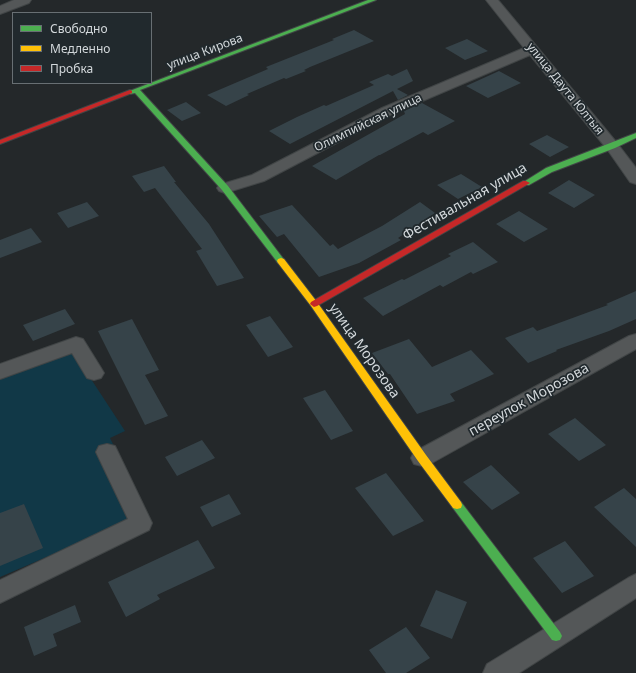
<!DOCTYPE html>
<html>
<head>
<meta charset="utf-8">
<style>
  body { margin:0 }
  #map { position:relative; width:636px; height:673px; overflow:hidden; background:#24282a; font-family:"Noto Sans",sans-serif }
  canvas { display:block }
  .legend { position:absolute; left:12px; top:12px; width:140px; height:72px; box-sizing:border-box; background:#21292d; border:1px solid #686f73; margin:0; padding:5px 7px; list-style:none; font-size:12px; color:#d3d8db }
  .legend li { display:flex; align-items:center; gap:8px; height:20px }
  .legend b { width:20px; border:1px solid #686f73 }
</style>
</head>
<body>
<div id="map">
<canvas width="636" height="673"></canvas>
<ul class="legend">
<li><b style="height:5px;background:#4caf50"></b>Свободно</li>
<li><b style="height:5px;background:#ffc107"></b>Медленно</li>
<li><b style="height:5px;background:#c62828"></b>Пробка</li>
</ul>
</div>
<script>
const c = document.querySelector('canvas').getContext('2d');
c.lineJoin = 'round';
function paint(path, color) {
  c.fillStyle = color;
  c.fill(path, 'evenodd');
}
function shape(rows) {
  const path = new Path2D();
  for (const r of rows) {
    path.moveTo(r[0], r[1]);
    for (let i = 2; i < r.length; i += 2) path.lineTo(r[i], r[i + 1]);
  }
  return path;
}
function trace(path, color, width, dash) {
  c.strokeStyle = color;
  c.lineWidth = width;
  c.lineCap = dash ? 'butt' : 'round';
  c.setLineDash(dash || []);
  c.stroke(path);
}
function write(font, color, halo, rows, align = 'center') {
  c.font = font + ' "Noto Sans",sans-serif';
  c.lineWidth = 3.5;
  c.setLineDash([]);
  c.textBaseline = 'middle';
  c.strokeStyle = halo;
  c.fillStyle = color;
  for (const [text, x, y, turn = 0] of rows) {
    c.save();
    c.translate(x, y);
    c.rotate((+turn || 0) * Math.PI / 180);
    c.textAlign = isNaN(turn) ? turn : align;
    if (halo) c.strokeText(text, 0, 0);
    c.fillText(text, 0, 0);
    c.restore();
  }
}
paint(shape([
  [72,350,125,431,110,438,147,514,0,577,0,377]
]), '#113847');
paint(shape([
  [354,30,374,41,310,67,304,70,306,71,286,79,284,78,247,94,249,95,226,106,207,95,268,69,266,67,334,40,332,39],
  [467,39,488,51,465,60,445,48],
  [407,69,413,81,397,89,408,95,398,100,393,91,290,144,269,131,297,117,324,105,326,106,374,85,369,82,388,74,392,76],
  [499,71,521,83,488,98,466,86],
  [186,102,201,113,182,121,167,110],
  [422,103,455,121,428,135,423,132,380,155,379,155,336,180,312,166,405,114,404,111],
  [547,135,569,147,550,157,529,144],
  [164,166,176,182,174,182,209,224,244,278,217,286,196,251,202,249,155,188,144,192,132,176],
  [461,174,482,187,458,199,437,185],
  [569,180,595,195,574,208,548,193],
  [87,202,99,216,68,228,57,213],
  [420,202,435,213,398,238,401,240,359,263,319,277,284,234,277,237,259,216,292,205,330,246,333,244,338,249,382,226],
  [519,211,548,229,524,242,496,224],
  [31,228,42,242,0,258,0,240],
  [473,242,498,262,473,274,471,272,443,287,440,285,383,316,363,298,402,279,404,280,451,256,448,254],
  [636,291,636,319,609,331,556,350,557,351,528,363,505,338,533,327,537,331,608,305,606,304],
  [65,309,75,324,33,341,23,325],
  [270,316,293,347,268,357,246,325],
  [132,319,159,370,145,375,168,416,145,425,98,331],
  [409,339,432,367,471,350,494,374,450,394,455,401,417,414,390,374,388,374,372,353],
  [325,390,353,431,331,440,303,398],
  [575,418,606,445,579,461,548,434],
  [202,440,215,458,177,476,165,457],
  [491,465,520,493,492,510,463,482],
  [386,473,424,521,393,536,355,488],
  [624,488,636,499,636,547,594,507],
  [229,494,241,514,212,527,200,507],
  [24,504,43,548,0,566,0,513],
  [198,540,215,568,157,595,160,599,126,617,108,582],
  [565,541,594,576,562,593,533,558],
  [436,590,467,602,452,639,420,626],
  [75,605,81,622,53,634,57,646,34,656,24,627],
  [406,627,430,658,406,673,386,673,369,650]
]), '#364349');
const street = shape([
  [14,0,31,0,29,3,0,14,0,6,14,0],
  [486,0,498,0,617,143,636,168,636,184,630,182,607,149,530,55,392,114,264,181,225,193,219,191,217,188,219,185,252,175,382,108,524,48,486,0],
  [636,334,636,349,430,464,422,466,414,464,411,458,414,452,629,336,636,334],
  [76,337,83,339,101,368,104,373,101,378,94,380,87,378,72,353,0,379,0,364,76,337],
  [107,444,115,446,152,523,149,530,0,603,0,580,128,519,96,452,99,446,107,444],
  [636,574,636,598,519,673,483,673,487,664,628,578,636,574]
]);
const fast = shape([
  [368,0,376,0,140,90,228,186,285,261,284,263,278,263,222,190,135,93,130,94,127,92,368,0],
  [636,133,636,138,615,148,552,172,529,185,526,185,522,183,546,168,636,133],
  [457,501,461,502,560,632,562,636,560,640,556,641,552,640,453,508,452,505,453,502,457,501]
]);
const slow = shape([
  [281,258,284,259,317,302,426,455,461,502,462,505,461,508,457,509,453,508,418,461,311,306,278,263,277,261,278,259,281,258]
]);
const jam = shape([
  [130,90,132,91,132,93,0,144,0,140,130,90],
  [523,181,526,181,530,183,317,306,314,307,310,304,311,302,523,181]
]);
trace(street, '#414546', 2);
trace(fast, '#414546', 2);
trace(slow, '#414546', 2);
trace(jam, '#414546', 2);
paint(street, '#545758');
paint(fast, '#4caf50');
paint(slow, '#ffc107');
paint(jam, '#c62828');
write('12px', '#d3d8db', '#21292d', [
  ["улица Кирова",205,52,-21],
  ["улица Даута Юлтыя",565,89,51],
  ["Олимпийская улица",368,123,-26]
]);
write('14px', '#d3d8db', '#21292d', [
  ["Фестивальная улица",465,202,-30],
  ["улица Морозова",364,351,55],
  ["переулок Морозова",529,400,-29]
]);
</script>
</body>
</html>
